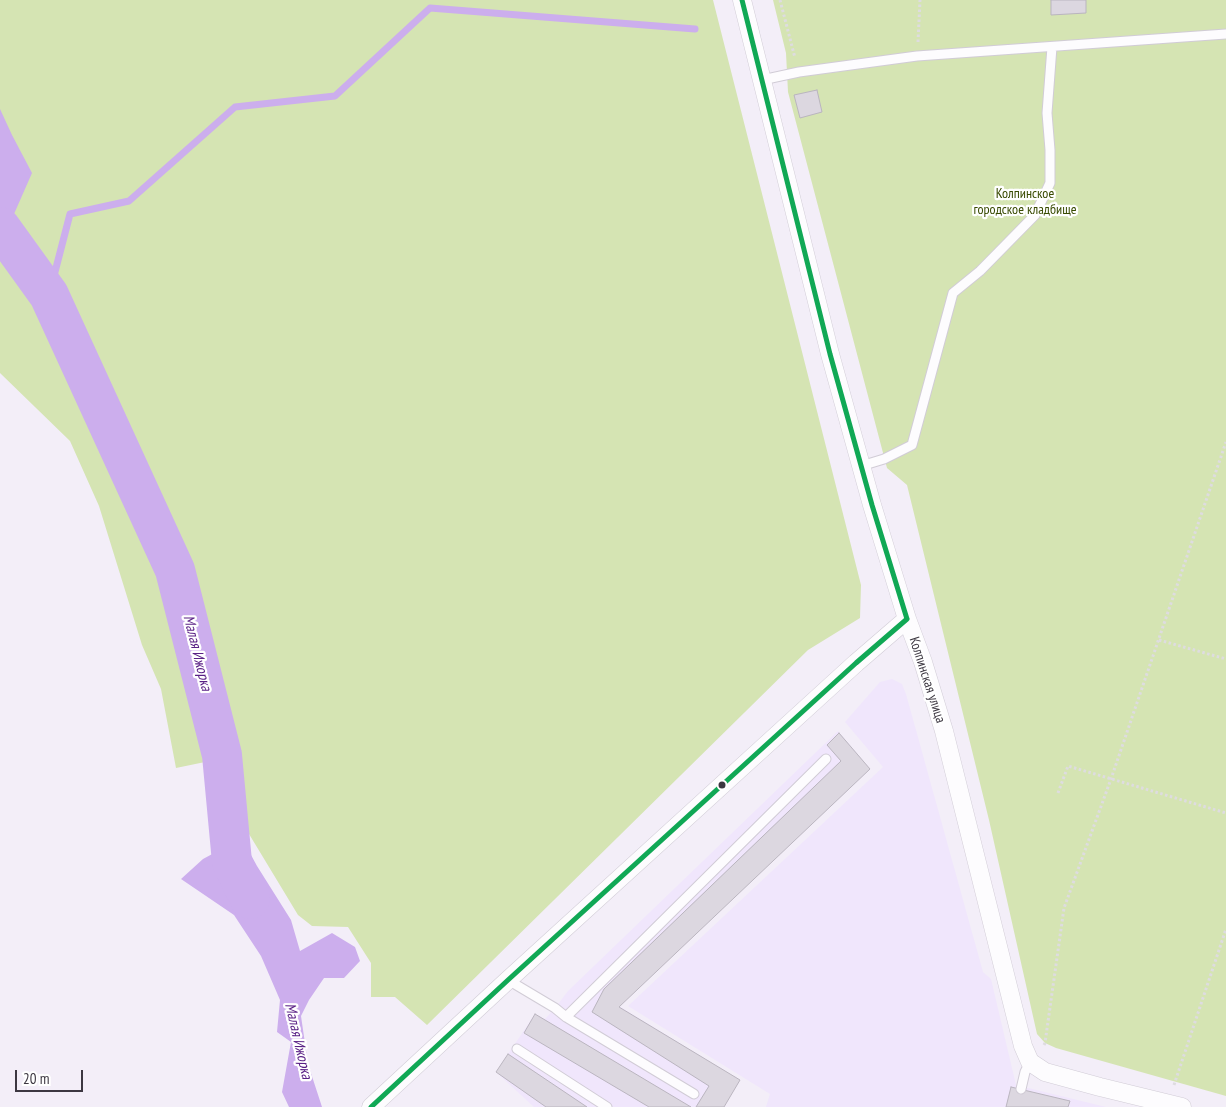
<!DOCTYPE html>
<html>
<head>
<meta charset="utf-8">
<style>
  body { margin:0 }
  #map { position:relative; width:1226px; height:1107px; overflow:hidden; background:#f3eef8; font-family:"PT Sans Narrow",sans-serif }
  canvas { display:block }
  .scale { position:absolute; left:15px; top:1070px; width:68px; height:22px; box-sizing:border-box; border:2px solid #3c3741; border-top:0; padding-left:6px; font-size:15px; line-height:18px; white-space:nowrap; color:#3c3741; -webkit-text-stroke:4px #fff; paint-order:stroke }
</style>
</head>
<body>
<div id="map">
<canvas width="1226" height="1107"></canvas>
<div class="scale">20 m</div>
</div>
<script>
const c = document.querySelector('canvas').getContext('2d');
c.lineJoin = 'round';
function paint(path, color) {
  c.fillStyle = color;
  c.fill(path, 'evenodd');
}
function shape(rows) {
  const path = new Path2D();
  for (const r of rows) {
    path.moveTo(r[0], r[1]);
    for (let i = 2; i < r.length; i += 2) path.lineTo(r[i], r[i + 1]);
  }
  return path;
}
function trace(path, color, width, dash) {
  c.strokeStyle = color;
  c.lineWidth = width;
  c.lineCap = dash ? 'butt' : 'round';
  c.setLineDash(dash || []);
  c.stroke(path);
}
function write(font, color, halo, rows, align = 'center') {
  c.font = font + ' "PT Sans Narrow",sans-serif';
  c.lineWidth = 4.5;
  c.setLineDash([]);
  c.textBaseline = 'middle';
  c.strokeStyle = halo;
  c.fillStyle = color;
  for (const [text, x, y, turn = 0] of rows) {
    c.save();
    c.translate(x, y);
    c.rotate((+turn || 0) * Math.PI / 180);
    c.textAlign = isNaN(turn) ? turn : align;
    if (halo) c.strokeText(text, 0, 0);
    c.fillText(text, 0, 0);
    c.restore();
  }
}
paint(shape([
  [892,679,902,684,906,694,983,972,991,979,1016,1085,1106,1107,766,1107,770,1094,628,1006,883,767,845,722,880,682],
  [838,731,870,769,619,1006,740,1080,724,1107,534,1107,496,1072,535,1014,545,1019,555,1008,568,991]
]), '#f0e6fc');
paint(shape([
  [0,0,713,0,861,585,860,618,808,650,427,1025,395,997,371,997,371,963,348,927,312,926,298,915,246,829,234,756,176,768,161,689,142,645,99,506,70,441,0,373],
  [773,0,1226,0,1226,1096,1056,1048,1045,1043,1037,1034,989,820,907,485,887,468,788,92,786,53]
]), '#d5e4b3');
paint(shape([
  [0,109,12,135,32,173,14,214,16,231,0,239],
  [245,844,257,866,291,920,300,951,332,933,355,947,360,961,344,978,324,978,309,1000,301,1016,308,1064,322,1107,289,1107,282,1092,291,1042,277,1032,280,1000,261,956,234,915,181,879,203,859,216,852]
]), '#ccaeed');
trace(shape([
  [49,295,70,214,129,201,235,107,335,96,430,8,695,29]
]), '#ccaeed', 7);
trace(shape([
  [0,227,49,295,175,570,222,755,232,862,250,899]
]), '#ccaeed', 40);
const building = shape([
  [1051,0,1086,0,1086,13,1051,15,1051,0],
  [817,90,822,112,800,118,794,95,817,90],
  [839,733,870,769,619,1007,740,1080,724,1107,696,1107,709,1086,592,1012,604,989,841,761,827,745,839,733],
  [535,1014,691,1107,649,1107,524,1033,535,1014],
  [508,1054,587,1107,546,1107,496,1072,508,1054],
  [1011,1087,1070,1101,1068,1107,1006,1107,1011,1087]
]);
paint(building, '#dcd7e0');
trace(building, '#bab5bf', 1);
const lane = shape([
  [762,80,799,72,917,56,1226,34],
  [861,466,884,459,912,445,953,293,980,271,1035,215,1050,183,1050,150,1047,113,1052,47],
  [508,980,555,1008,566,1017,694,1094],
  [566,1017,826,759],
  [517,1049,607,1107],
  [1021,1089,1025,1072,1030,1062]
]);
const street = shape([
  [742,0,830,354,872,505,907,619,923,662,944,731,1023,1046,1030,1062,1045,1072,1100,1087,1182,1107],
  [371,1107,508,980,856,663,907,619]
]);
trace(lane, '#d1ccd6', 11);
trace(street, '#d1ccd6', 19);
trace(shape([
  [780,0,795,58],
  [918,42,920,0],
  [1159,640,1226,659],
  [1058,793,1068,766,1226,813],
  [1044,1045,1045,1043,1064,908,1111,779,1226,442],
  [1174,1085,1226,929]
]), '#dedce0', 3, [2.5, 2.5]);
trace(lane, '#fdfcfe', 9);
trace(street, '#fdfcfe', 18);
trace(shape([
  [742,0,830,354,872,505,907,619],
  [371,1107,508,980,856,663,907,619]
]), '#10a855', 5);
for (const [x, y, r, color] of [
  [722,785,4.5,"#3c3741"]
]) {
  const dot = new Path2D();
  dot.arc(x, y, r, 0, 2 * Math.PI);
  c.fillStyle = color;
  c.fill(dot);
  trace(dot, '#fff', 2);
}
write('14px', '#384a00', '#fff', [
  ["Колпинское",1025,194],
  ["городское кладбище",1025,210]
]);
write('14px', '#3c3741', '#fff', [
  ["Колпинская улица",927,680,72]
]);
write('italic 15px', '#592085', '#fff', [
  ["Малая Ижорка",197,653,76],
  ["Малая Ижорка",298,1041,77]
]);
</script>
</body>
</html>
